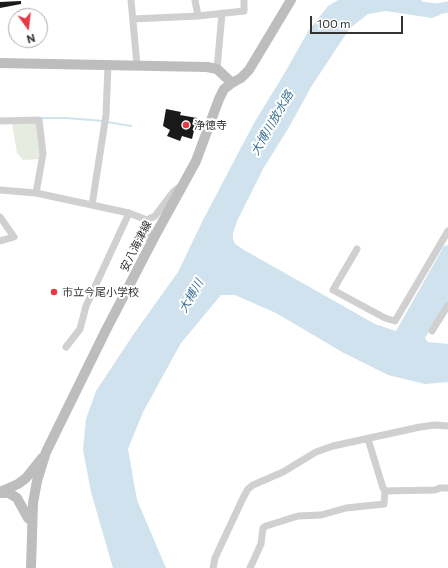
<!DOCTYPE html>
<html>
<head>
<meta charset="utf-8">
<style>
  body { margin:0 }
  #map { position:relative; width:448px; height:568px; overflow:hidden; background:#fff; font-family:Commissioner,sans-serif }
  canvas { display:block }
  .north { position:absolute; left:8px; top:8px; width:40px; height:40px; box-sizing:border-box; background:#fff; border:1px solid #adadad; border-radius:50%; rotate:165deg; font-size:11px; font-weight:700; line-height:16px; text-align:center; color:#333 }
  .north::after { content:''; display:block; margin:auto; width:14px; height:18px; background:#e63946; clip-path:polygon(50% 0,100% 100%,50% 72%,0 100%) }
  .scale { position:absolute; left:310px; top:16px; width:93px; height:18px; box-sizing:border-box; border:2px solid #333; border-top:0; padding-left:5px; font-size:12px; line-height:14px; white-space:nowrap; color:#333; -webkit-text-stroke:3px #fff; paint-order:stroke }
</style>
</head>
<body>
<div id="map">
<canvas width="448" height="568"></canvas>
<div class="north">N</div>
<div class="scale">100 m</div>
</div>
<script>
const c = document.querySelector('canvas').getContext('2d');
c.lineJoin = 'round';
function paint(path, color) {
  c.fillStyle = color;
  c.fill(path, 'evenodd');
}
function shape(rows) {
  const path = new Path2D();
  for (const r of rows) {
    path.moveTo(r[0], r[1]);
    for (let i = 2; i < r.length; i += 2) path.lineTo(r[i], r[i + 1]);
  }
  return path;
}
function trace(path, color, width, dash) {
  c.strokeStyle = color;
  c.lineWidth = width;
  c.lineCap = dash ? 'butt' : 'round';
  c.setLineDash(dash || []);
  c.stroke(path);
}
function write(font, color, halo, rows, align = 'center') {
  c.font = font + ' Commissioner,"Noto Sans JP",sans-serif';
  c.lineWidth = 4;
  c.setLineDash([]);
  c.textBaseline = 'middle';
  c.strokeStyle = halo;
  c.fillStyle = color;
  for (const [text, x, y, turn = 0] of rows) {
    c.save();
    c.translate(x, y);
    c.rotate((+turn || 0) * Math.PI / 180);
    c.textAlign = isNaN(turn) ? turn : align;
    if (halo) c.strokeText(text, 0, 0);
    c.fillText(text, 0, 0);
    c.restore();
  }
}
paint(shape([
  [37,123,41,154,40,159,23,160,17,153,12,124]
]), '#e6ecdf');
paint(shape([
  [338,0,421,0,426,5,438,9,440,15,432,18,386,11,368,14,350,28,311,87,288,129,263,169,237,221,233,233,233,239,235,244,244,250,375,324,396,331,444,246,448,245,448,300,425,338,428,342,448,344,448,382,425,384,388,375,342,352,276,313,235,295,221,295,181,343,143,412,128,449,137,500,166,568,113,568,91,492,83,450,86,419,96,391,133,335,178,272,203,220,254,123,284,74,309,30,328,6]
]), '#cfe2ee');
trace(shape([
  [39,118,67,118,103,121],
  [107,122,131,126]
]), '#cfe2ee', 2);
trace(shape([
  [401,0,420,7,437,9,448,7]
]), '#cfe2ee', 11);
paint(shape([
  [21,1,21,4,0,8,0,2],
  [166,109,181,112,180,115,197,118,192,139,182,136,180,141,167,136,170,130,163,126]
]), '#1a1a1a');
trace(shape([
  [131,0,137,65],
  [195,0,198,16],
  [133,19,198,16,244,11,244,0],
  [217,69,222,13],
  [0,121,39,120,43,154,36,193],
  [0,190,36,193,129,213,147,220,155,216,173,192,182,185],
  [92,205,106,115,108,65],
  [0,217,14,237,0,241],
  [147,220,150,246],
  [357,249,333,290,385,318,395,321,448,231],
  [432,331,448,305],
  [66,347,80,329,86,306,129,213],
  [368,439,383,488,385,491],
  [213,568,215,558,243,498,248,489,253,485,283,472,316,452,333,446,420,427,435,425,448,426],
  [250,568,261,544,263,528,266,526,298,516,321,515,346,508,384,504,385,491,435,490,440,488,448,488]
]), '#d0d0d0', 7);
trace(shape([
  [0,63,207,67,217,69,232,83],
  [0,492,18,484,26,478,42,458],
  [0,493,9,493,17,498,28,518,32,521],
  [31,568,33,503,37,481,46,452,106,330,157,232,196,161,219,99,224,89,232,83,241,78,249,70,291,0]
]), '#bdbdbd', 10);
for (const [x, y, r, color] of [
  [186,125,4,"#e63946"],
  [54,292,4,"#e63946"]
]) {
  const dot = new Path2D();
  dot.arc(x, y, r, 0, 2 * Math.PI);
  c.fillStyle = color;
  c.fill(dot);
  trace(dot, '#fff', 1.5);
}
write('11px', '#333', '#fff', [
  ["浄徳寺",194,125],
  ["市立今尾小学校",62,292]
], 'left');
write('11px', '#333', '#fff', [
  ["安八海津線",136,246,-63]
]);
write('italic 12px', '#3f7597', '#fff', [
  ["大博川放水路",272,123,-60],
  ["大榑川",191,296,-60]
]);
</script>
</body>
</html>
